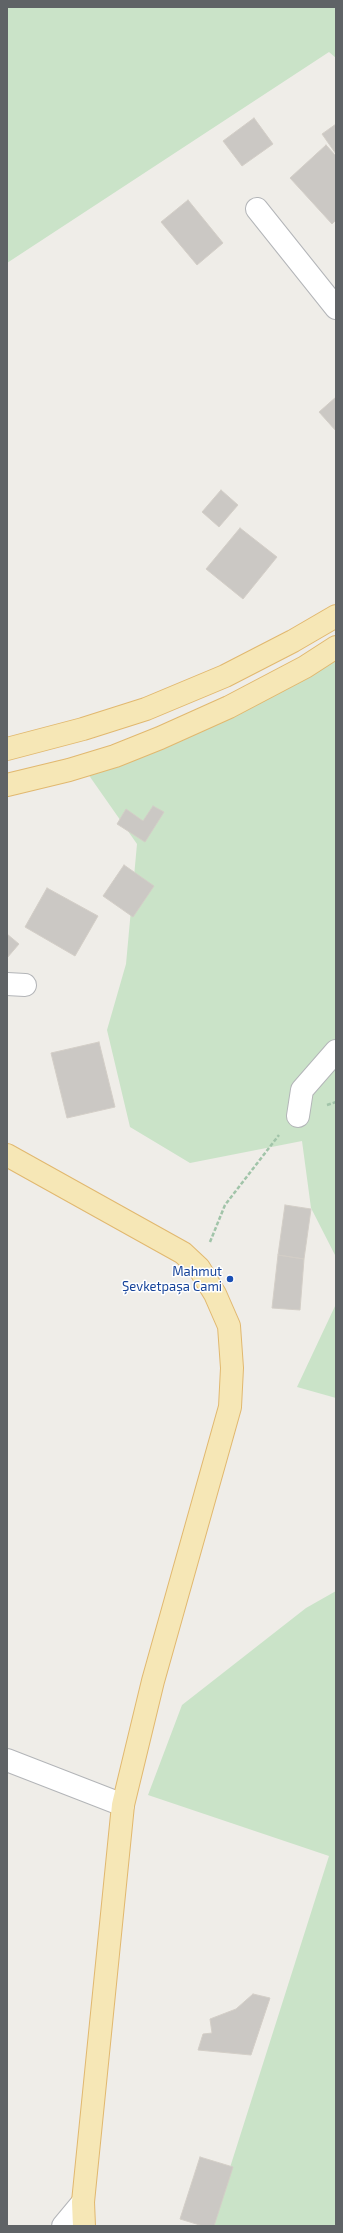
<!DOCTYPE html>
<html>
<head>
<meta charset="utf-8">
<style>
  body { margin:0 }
  #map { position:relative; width:343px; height:2233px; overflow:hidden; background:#efede8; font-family:"Exo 2",sans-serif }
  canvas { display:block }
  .frame { position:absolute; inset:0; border:8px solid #5f6366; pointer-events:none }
</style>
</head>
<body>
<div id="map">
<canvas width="343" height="2233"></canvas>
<div class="frame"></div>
</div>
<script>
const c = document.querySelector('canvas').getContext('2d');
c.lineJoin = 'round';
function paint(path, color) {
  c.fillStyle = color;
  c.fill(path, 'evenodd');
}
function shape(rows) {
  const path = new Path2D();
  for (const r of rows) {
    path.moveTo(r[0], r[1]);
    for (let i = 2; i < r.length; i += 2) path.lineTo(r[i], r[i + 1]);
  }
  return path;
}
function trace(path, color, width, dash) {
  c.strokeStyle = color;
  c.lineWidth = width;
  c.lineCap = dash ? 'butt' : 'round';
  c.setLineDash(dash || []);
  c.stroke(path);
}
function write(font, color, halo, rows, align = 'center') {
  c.font = font + ' "Exo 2",sans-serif';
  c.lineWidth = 3;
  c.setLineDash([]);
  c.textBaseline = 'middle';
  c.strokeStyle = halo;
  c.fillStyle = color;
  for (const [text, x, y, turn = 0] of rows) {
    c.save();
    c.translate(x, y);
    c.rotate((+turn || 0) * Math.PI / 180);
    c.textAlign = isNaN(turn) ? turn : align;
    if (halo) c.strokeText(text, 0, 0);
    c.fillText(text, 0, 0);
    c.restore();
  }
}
paint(shape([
  [7,7,336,7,336,58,329,52,7,263],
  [336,655,336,1257,311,1208,302,1141,190,1163,130,1127,107,1030,126,964,137,844,81,764],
  [336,1304,336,1398,297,1387],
  [336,1591,336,2226,201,2226,220,2199,329,1856,148,1795,182,1705,306,1608]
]), '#cae3c8');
const building = shape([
  [254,118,273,144,242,166,223,141,254,118],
  [336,124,336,154,322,134,336,124],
  [326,145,336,156,336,220,332,224,290,178,326,145],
  [188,200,223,243,197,265,161,222,188,200],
  [336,397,336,431,319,412,336,397],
  [221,490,238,505,219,527,202,512,221,490],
  [240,528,277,557,243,599,206,569,240,528],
  [153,806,164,812,145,842,117,824,126,809,143,821,153,806],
  [124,865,154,886,133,917,103,896,124,865],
  [47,888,98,916,75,956,25,927,47,888],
  [7,934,19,944,7,958,7,934],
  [99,1042,115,1107,67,1118,51,1053,99,1042],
  [285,1205,311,1209,304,1259,278,1255,285,1205],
  [278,1255,304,1259,300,1310,272,1308,278,1255],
  [253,1994,270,1998,251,2055,198,2050,203,2034,212,2033,210,2019,236,2009,253,1994],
  [200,2157,233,2167,214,2226,203,2226,180,2219,200,2157]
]);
paint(building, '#cbc8c4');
trace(building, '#d3cec7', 1);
const minor = shape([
  [257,209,336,308],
  [7,984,25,985],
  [298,1116,302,1090,336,1051],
  [7,1760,123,1805],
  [63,2226,83,2202]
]);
const major = shape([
  [7,749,83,729,146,709,225,676,293,641,336,616],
  [7,785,69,770,115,756,160,738,229,707,305,667,336,647],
  [7,1155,183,1253,199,1268,215,1294,229,1326,232,1368,230,1407,153,1681,123,1805,83,2202,84,2226]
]);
trace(minor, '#b3b5b8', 24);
trace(major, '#e1b86f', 24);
trace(shape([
  [327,1105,336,1102],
  [210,1242,225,1205,279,1135]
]), '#a1c4a9', 2.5, [4, 2]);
trace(minor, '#fff', 22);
trace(major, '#f6e7b6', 22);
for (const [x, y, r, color] of [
  [230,1279,4,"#1a4fb4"]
]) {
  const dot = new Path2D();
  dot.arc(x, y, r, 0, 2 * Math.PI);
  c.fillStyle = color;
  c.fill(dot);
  trace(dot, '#fff', 1.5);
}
write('13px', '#164399', '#fff', [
  ["Mahmut",222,1272],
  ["Şevketpaşa Cami",222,1287]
], 'right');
</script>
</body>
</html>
